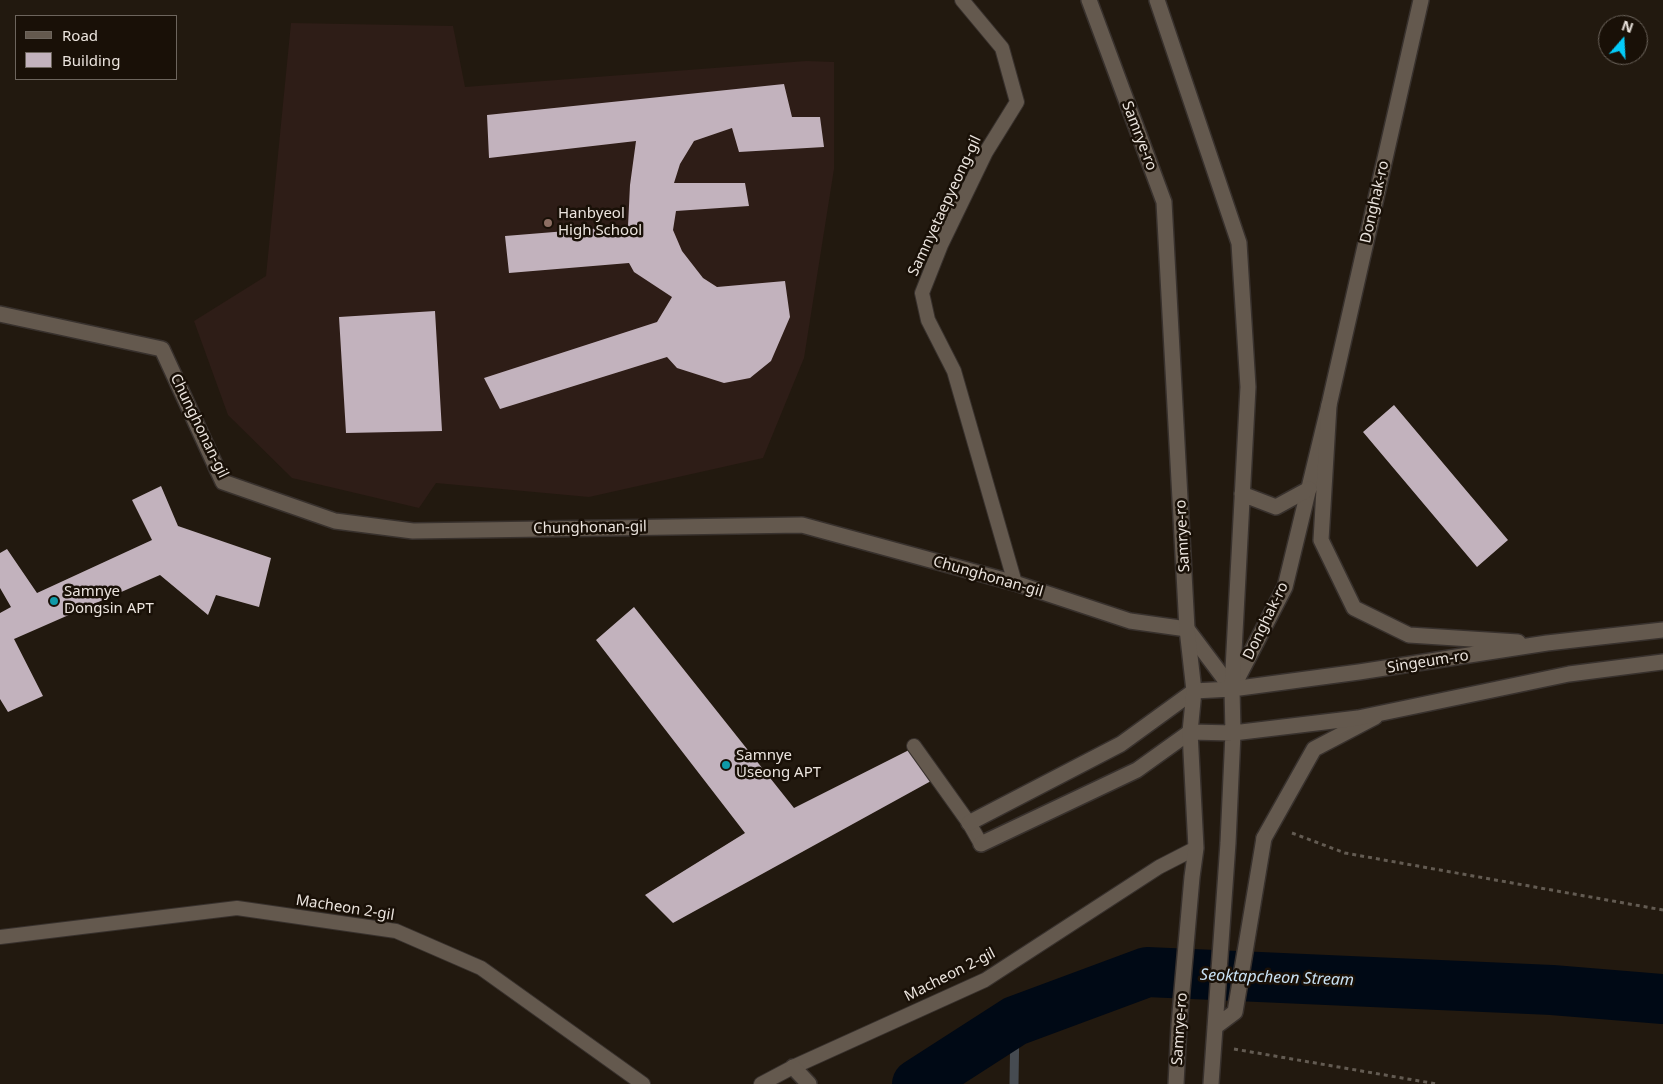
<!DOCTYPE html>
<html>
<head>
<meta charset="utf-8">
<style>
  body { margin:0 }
  #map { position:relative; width:1663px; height:1084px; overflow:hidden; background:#22190f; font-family:"Noto Sans",sans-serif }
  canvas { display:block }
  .legend { position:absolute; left:15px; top:15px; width:162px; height:65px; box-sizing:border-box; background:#191007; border:1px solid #6d655d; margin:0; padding:6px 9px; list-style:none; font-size:15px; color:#ebe4de }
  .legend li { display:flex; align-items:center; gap:10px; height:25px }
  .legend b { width:25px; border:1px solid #6d655d }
  .north { position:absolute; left:1598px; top:15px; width:50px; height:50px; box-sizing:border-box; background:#191007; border:1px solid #6d655d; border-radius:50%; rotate:19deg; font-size:14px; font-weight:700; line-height:20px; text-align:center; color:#ebe4de }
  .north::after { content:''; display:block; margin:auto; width:18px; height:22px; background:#03cbf9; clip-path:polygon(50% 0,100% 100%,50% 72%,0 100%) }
</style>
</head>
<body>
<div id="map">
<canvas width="1663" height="1084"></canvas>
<ul class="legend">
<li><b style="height:6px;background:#64594e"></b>Road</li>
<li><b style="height:14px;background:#c2b2bd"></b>Building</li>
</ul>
<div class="north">N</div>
</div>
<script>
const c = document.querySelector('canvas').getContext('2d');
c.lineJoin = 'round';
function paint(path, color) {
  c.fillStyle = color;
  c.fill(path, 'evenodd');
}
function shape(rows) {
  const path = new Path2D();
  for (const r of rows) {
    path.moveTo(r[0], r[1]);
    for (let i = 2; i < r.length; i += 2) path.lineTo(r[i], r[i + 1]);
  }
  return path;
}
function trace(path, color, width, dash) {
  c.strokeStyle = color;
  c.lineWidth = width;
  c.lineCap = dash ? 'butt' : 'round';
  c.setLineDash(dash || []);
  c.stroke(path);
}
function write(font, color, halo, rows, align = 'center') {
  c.font = font + ' "Noto Sans",sans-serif';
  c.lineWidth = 5;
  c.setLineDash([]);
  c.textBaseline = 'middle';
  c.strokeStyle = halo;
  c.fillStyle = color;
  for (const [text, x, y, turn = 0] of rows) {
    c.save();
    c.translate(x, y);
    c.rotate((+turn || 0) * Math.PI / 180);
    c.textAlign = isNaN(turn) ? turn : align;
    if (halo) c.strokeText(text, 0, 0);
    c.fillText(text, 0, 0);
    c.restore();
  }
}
paint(shape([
  [291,23,453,26,465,87,806,61,834,62,834,169,804,358,763,458,589,497,436,483,419,508,292,478,228,415,194,321,266,276]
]), '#2e1d17');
trace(shape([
  [1014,1084,1015,1021]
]), '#464b51', 9);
trace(shape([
  [917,1084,1015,1021,1147,972,1552,990,1663,999]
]), '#000915', 50);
paint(shape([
  [784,84,792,117,820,117,824,147,739,152,732,128,694,141,680,164,674,183,745,183,749,206,676,211,673,230,682,251,703,278,717,287,785,281,790,317,771,361,750,378,724,383,677,368,667,357,500,409,484,378,657,322,672,297,634,272,629,263,509,273,505,236,628,226,630,185,636,141,489,158,487,115],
  [435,311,442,431,346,433,339,317],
  [1394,405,1508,540,1477,567,1363,432],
  [161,486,178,526,271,558,259,607,216,595,208,615,160,575,14,639,43,696,8,712,0,699,0,613,11,607,0,588,0,553,7,549,37,593,152,540,132,500],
  [634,607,794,808,911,749,931,781,673,923,645,895,745,833,596,640]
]), '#c2b2bd');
const service = shape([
  [962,0,1002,48,1017,102,986,152,941,245,922,293,928,320,954,371,1015,583],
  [914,746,969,823,981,844],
  [0,937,237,908,396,931,481,968,643,1084],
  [761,1084,793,1067,985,980,1159,867,1196,848]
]);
const minor = shape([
  [0,314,162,349,223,482,335,521,413,531,802,525,1015,583,1130,621,1187,629,1232,689,1285,587,1329,405,1421,0],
  [969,823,1121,744,1194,691],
  [1264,838,1314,749,1375,717],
  [981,844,1137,770,1190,732],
  [793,1067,809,1084]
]);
const tertiary = shape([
  [1089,0,1164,202,1187,629,1194,691,1190,732,1196,848,1192,877,1179,1025,1176,1084],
  [1157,0,1239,243,1248,387,1232,689,1233,733,1228,843,1211,1084],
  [1329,405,1321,540,1354,608,1409,635,1518,642],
  [1242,494,1276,507,1309,489],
  [1194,691,1232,689,1359,672,1547,643,1663,630],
  [1190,732,1233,733,1358,718,1569,674,1663,662],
  [1215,1027,1235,1012,1264,838]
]);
trace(service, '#38312d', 16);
trace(minor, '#38312d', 18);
trace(tertiary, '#38312d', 18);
trace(shape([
  [1292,833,1345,853,1663,910],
  [1234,1049,1437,1084]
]), '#635b52', 3, [4, 4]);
trace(service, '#64594e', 14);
trace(minor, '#64594e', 15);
trace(tertiary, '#64594e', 15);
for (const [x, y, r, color] of [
  [548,223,5,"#8d6e63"],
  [54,601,5,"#0f9aa8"],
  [726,765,5,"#0f9aa8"]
]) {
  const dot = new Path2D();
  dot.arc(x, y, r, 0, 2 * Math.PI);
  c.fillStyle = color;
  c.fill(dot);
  trace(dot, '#191007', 2);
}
write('15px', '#ebe4de', '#191007', [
  ["Samrye-ro",1139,136,69],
  ["Donghak-ro",1375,202,-77],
  ["Samnyetaepyeong-gil",945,206,-65],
  ["Chunghonan-gil",199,426,64],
  ["Chunghonan-gil",590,528,-1],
  ["Samrye-ro",1183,536,-93],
  ["Chunghonan-gil",988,577,16],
  ["Donghak-ro",1266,621,-64],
  ["Singeum-ro",1428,662,-9],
  ["Macheon 2-gil",345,908,9],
  ["Macheon 2-gil",950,975,-27],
  ["Samrye-ro",1180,1029,-86]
]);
write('15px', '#ebe4de', '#191007', [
  ["Hanbyeol",558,214],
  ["High School",558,231],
  ["Samnye",64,592],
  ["Dongsin APT",64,609],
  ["Samnye",736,756],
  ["Useong APT",736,773]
], 'left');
write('italic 16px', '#c8e1f4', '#191007', [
  ["Seoktapcheon Stream",1277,978,2]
]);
</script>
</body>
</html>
